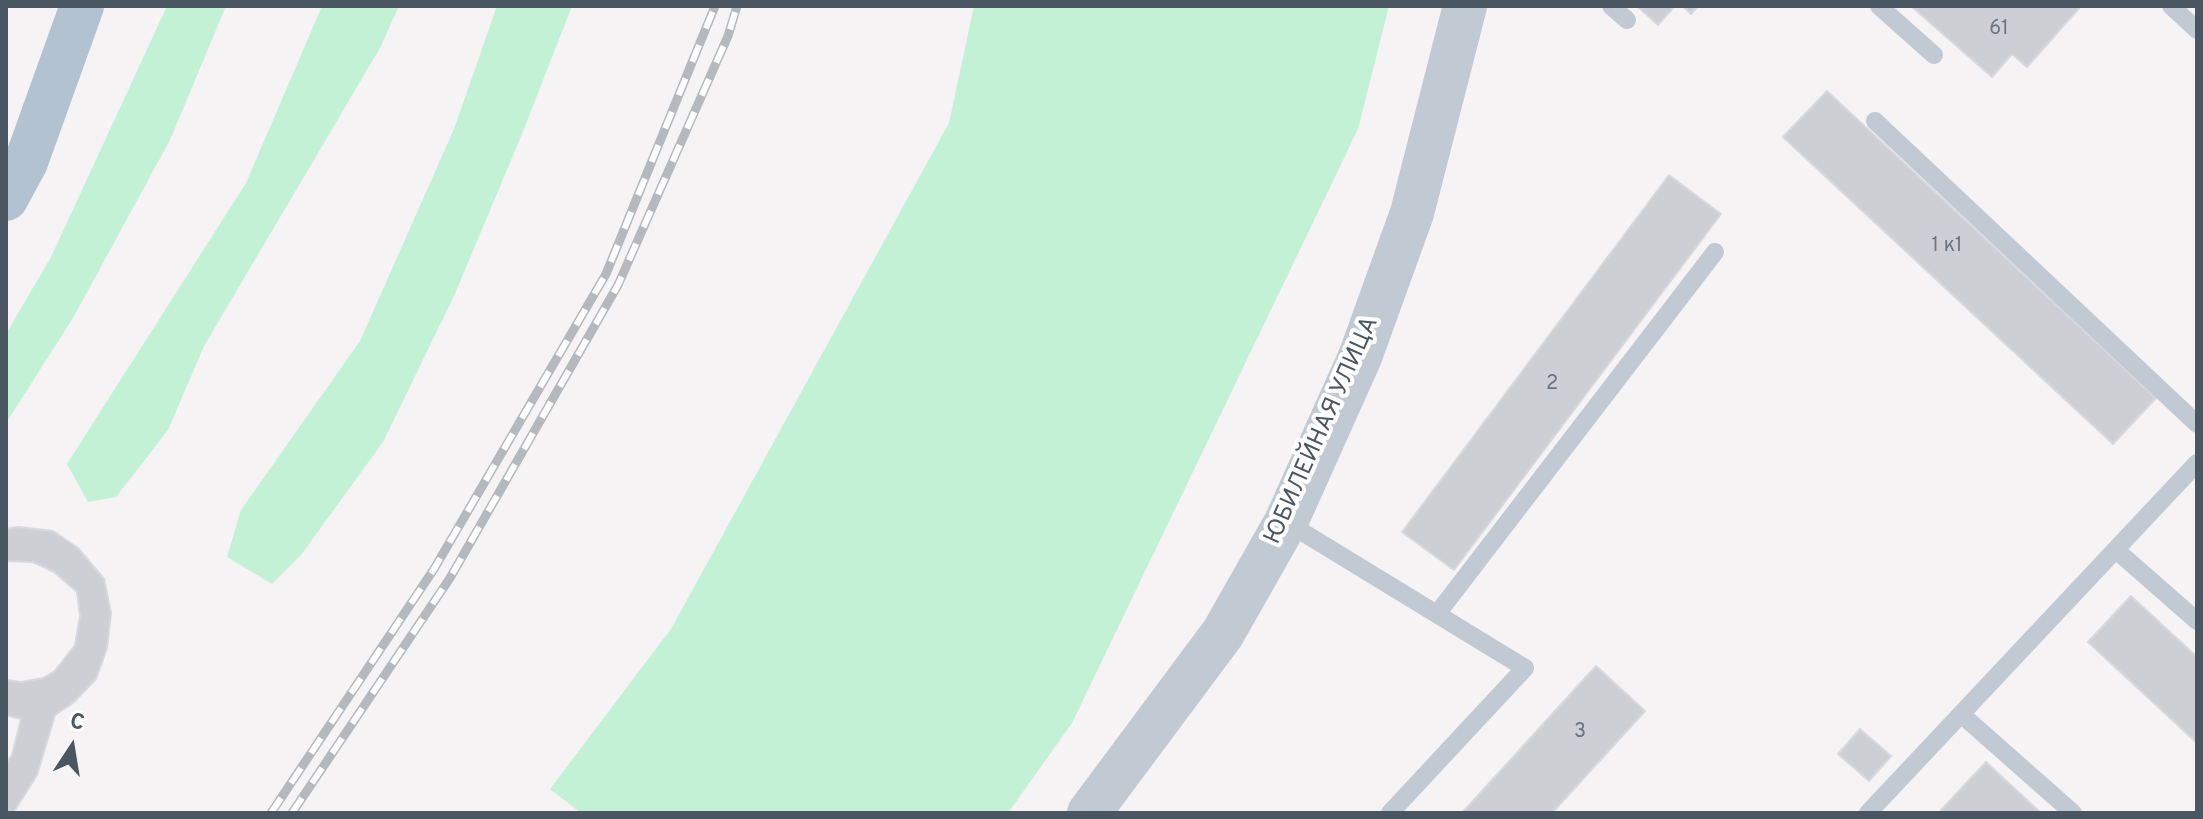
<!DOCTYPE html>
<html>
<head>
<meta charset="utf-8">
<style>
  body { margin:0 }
  #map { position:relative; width:2203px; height:819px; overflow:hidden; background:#f5f3f3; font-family:Overpass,sans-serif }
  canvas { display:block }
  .frame { position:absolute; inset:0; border:8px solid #4a5661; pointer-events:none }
  .north { position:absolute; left:32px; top:707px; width:80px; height:80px; -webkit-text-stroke:6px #fff; paint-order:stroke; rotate:12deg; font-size:22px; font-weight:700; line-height:32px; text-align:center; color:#4a5661 }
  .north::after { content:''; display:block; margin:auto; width:28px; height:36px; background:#4a5661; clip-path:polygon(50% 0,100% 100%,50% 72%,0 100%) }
</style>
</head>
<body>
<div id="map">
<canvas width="2203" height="819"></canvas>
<div class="frame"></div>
<div class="north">С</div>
</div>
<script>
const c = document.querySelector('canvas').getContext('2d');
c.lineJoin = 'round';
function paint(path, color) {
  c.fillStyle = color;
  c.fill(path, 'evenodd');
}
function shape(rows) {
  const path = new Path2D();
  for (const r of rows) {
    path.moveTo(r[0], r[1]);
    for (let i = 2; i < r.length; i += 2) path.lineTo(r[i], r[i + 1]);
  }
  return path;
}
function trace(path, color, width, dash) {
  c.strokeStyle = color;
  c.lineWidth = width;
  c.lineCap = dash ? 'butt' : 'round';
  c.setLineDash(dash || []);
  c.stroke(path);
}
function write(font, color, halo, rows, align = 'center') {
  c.font = font + ' Overpass,sans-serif';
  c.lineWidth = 8;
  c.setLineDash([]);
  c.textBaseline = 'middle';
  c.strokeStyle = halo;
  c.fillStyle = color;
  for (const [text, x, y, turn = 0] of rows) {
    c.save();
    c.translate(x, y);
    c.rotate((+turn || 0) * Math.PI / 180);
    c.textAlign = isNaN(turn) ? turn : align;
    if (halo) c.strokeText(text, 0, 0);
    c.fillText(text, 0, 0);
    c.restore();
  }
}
paint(shape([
  [167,6,226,6,170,140,73,318,6,423,6,334,51,257],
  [322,6,399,6,380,48,204,346,168,430,116,497,88,502,67,464,246,183],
  [497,6,572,6,522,134,454,296,383,442,301,555,272,584,227,557,241,510,360,341,454,129],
  [974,6,1389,6,1358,129,1072,723,1008,813,581,813,550,789,671,629,949,123]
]), '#c3f1d5');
const building = shape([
  [1637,6,1675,6,1658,25,1637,6],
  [1683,6,1698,6,1691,14,1683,6],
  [1911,6,2081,6,2027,67,2012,54,1992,77,1911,6],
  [1827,91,2156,398,2113,444,1783,137,1827,91],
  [1669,175,1721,214,1454,570,1402,532,1669,175],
  [18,527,53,531,78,548,104,579,111,613,107,648,96,679,73,703,55,715,37,775,13,813,6,813,6,764,12,755,21,719,6,715,6,680,21,682,43,678,54,672,75,645,80,616,77,592,54,572,33,562,6,561,6,529,18,527],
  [2131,596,2197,657,2197,743,2088,642,2131,596],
  [1596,666,1645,711,1552,813,1462,813,1596,666],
  [1860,729,1891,756,1869,781,1838,754,1860,729],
  [1986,762,2028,801,2041,813,1944,813,1941,810,1986,762]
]);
paint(building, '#cdcfd5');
trace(building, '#d7d9de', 2);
trace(shape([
  [1611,6,1627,20],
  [1879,6,1934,55],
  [2171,6,2197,30],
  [1875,121,2197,424],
  [1286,522,1525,668,1390,813],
  [2116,550,2197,621],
  [1437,614,1715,252],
  [1961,714,2073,813],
  [1868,813,2197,463]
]), '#c1cad2', 18);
trace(shape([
  [1089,813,1223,633,1286,522,1360,357,1412,213,1465,6]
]), '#c1cad2', 44);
trace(shape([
  [6,199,26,162,82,6]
]), '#b3c2d1', 44);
const rail = shape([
  [271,813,434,569,606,274,715,6],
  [292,813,450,578,618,285,728,36,737,6]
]);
trace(rail, '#b5b8bd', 9);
trace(rail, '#fff', 6, [18]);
write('20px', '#6b747e', null, [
  ["61",1999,30],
  ["1 к1",1947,247],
  ["2",1552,385],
  ["3",1580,733]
]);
write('24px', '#4a5661', '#fff', [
  ["ЮБИЛЕЙНАЯ УЛИЦА",1323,431,-66]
]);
</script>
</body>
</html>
